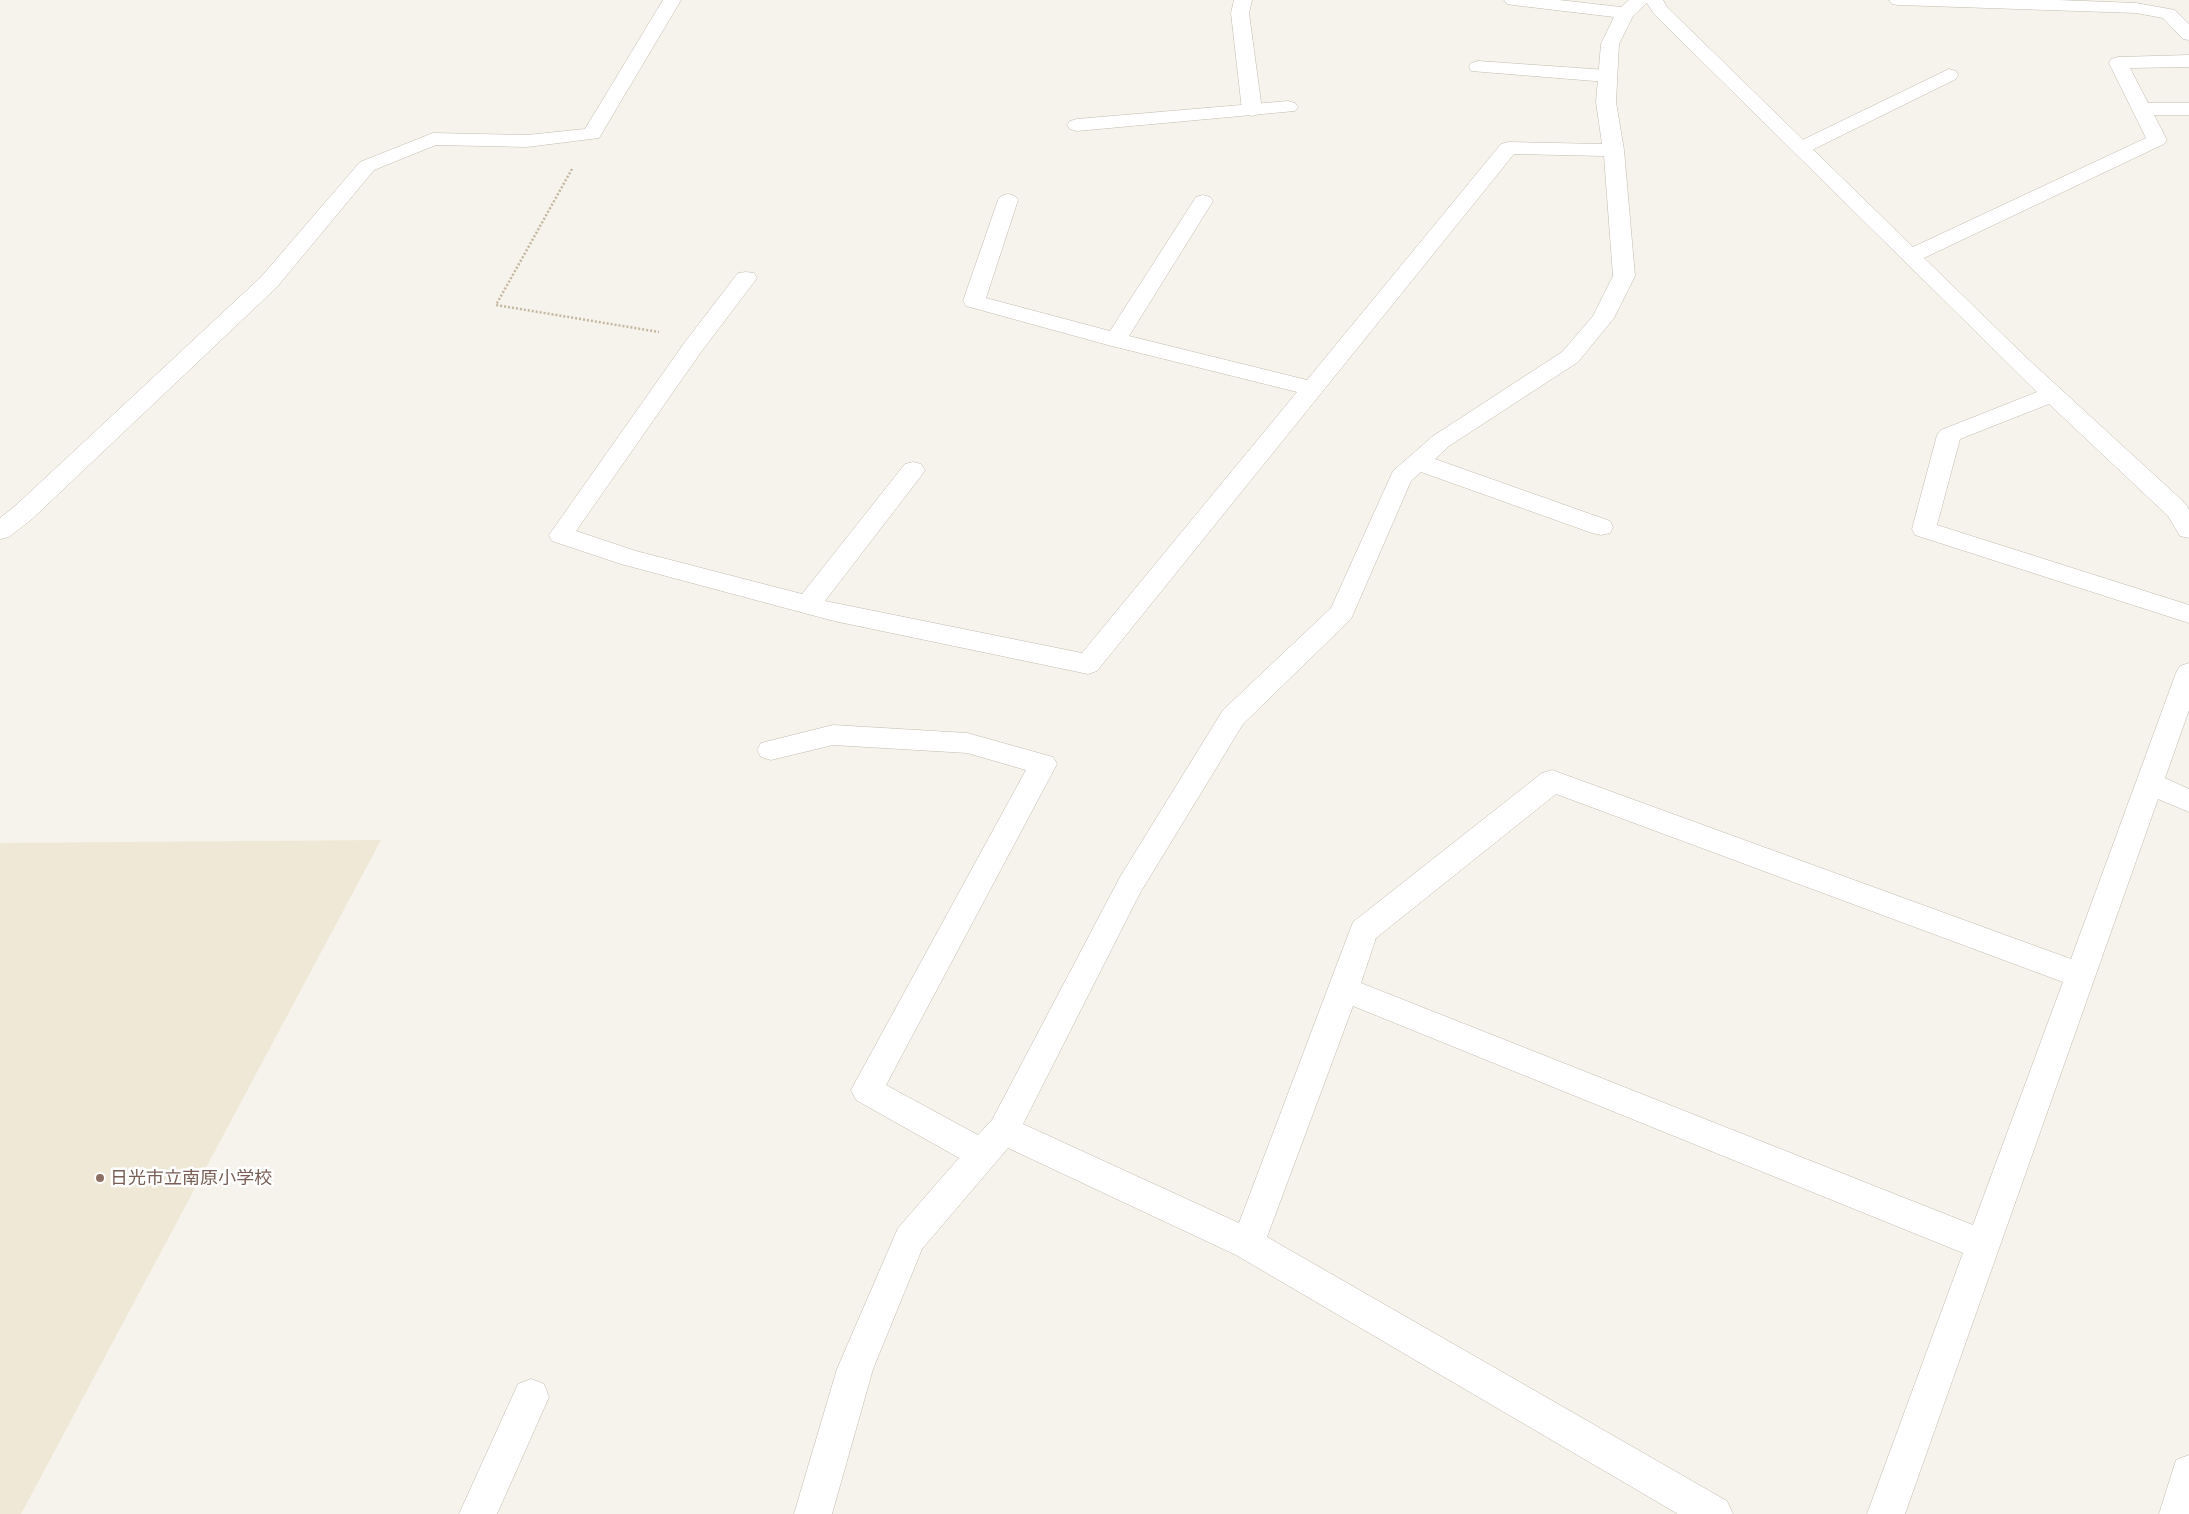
<!DOCTYPE html>
<html>
<head>
<meta charset="utf-8">
<style>
  body { margin:0 }
  canvas { display:block; background:#f6f3ec }
</style>
</head>
<body>
<canvas width="2189" height="1514"></canvas>
<script>
const c = document.querySelector('canvas').getContext('2d');
c.lineJoin = 'round';
function paint(path, color) {
  c.fillStyle = color;
  c.fill(path, 'evenodd');
}
function shape(rows) {
  const path = new Path2D();
  for (const r of rows) {
    path.moveTo(r[0], r[1]);
    for (let i = 2; i < r.length; i += 2) path.lineTo(r[i], r[i + 1]);
  }
  return path;
}
function trace(path, color, width, dash) {
  c.strokeStyle = color;
  c.lineWidth = width;
  c.lineCap = dash ? 'butt' : 'round';
  c.setLineDash(dash || []);
  c.stroke(path);
}
function write(font, color, halo, rows, align = 'center') {
  c.font = font + ' Lato,"Noto Sans JP",sans-serif';
  c.lineWidth = 5;
  c.setLineDash([]);
  c.textBaseline = 'middle';
  c.strokeStyle = halo;
  c.fillStyle = color;
  for (const [text, x, y, turn = 0] of rows) {
    c.save();
    c.translate(x, y);
    c.rotate((+turn || 0) * Math.PI / 180);
    c.textAlign = isNaN(turn) ? turn : align;
    if (halo) c.strokeText(text, 0, 0);
    c.fillText(text, 0, 0);
    c.restore();
  }
}
paint(shape([
  [381,840,21,1514,0,1514,0,843]
]), '#efe8d6');
const service = shape([
  [1478,61,1607,70,1614,72,1616,76,1614,80,1607,82,1471,71,1469,67,1471,63,1478,61],
  [1949,69,1956,71,1958,75,1956,79,1808,152,1801,154,1794,152,1791,148,1794,144,1949,69],
  [1288,101,1295,103,1298,107,1295,111,1077,131,1070,129,1067,125,1070,121,1077,119,1288,101]
]);
const minor = shape([
  [663,0,681,0,599,138,527,147,436,145,374,170,277,287,32,519,9,537,0,539,0,518,14,507,261,277,360,162,433,133,527,135,585,129,663,0],
  [1234,0,1252,0,1249,13,1262,110,1259,114,1252,116,1245,114,1242,110,1231,13,1234,0],
  [1504,0,1559,0,1621,7,1629,0,1663,0,1667,7,1913,247,2146,138,2109,63,2111,59,2118,57,2189,55,2189,67,2130,68,2148,103,2189,103,2189,115,2154,115,2167,140,2164,144,1924,258,2029,360,2186,504,2189,510,2189,538,2180,536,2168,516,2049,404,1960,439,1937,525,2189,605,2189,623,1915,535,1912,529,1937,435,1941,430,2037,392,1654,14,1647,3,1633,16,1619,44,1616,102,1624,150,1635,276,1614,318,1578,362,1449,446,1435,459,1610,521,1613,527,1610,533,1601,535,1592,533,1421,472,1411,481,1351,619,1243,724,1140,893,1023,1124,1239,1223,1353,922,1542,773,1552,770,2071,959,2176,673,2180,666,2189,663,2189,710,2165,778,2189,789,2189,812,2158,799,1905,1514,1867,1514,1963,1253,1353,1006,1267,1237,1727,1501,1733,1514,1678,1514,1236,1255,1008,1148,922,1249,873,1369,832,1514,794,1514,837,1369,898,1228,959,1158,856,1100,851,1090,1026,770,967,753,833,745,771,760,761,757,757,750,761,743,833,725,967,733,1053,757,1057,764,886,1085,978,1135,992,1120,1120,877,1223,710,1331,608,1393,471,1433,436,1562,352,1593,316,1613,276,1604,156,1514,154,1097,671,1088,674,834,621,621,564,552,541,549,535,685,342,738,273,746,272,754,273,757,278,701,352,576,531,636,551,802,594,905,464,913,462,921,464,925,470,921,476,825,601,1082,653,1297,392,1108,345,966,306,963,301,998,200,1001,196,1008,194,1015,196,1018,200,986,298,1110,331,1196,197,1203,195,1210,197,1213,201,1129,336,1307,380,1501,144,1508,142,1602,144,1596,102,1601,44,1614,17,1513,5,1507,4,1504,0],
  [1556,794,2063,982,1973,1225,1361,983,1376,938,1556,794],
  [1889,0,2058,0,2136,3,2175,10,2189,24,2189,40,2183,39,2163,18,2136,13,1898,5,1892,4,1889,0],
  [531,1379,544,1384,549,1397,497,1514,459,1514,518,1384,531,1379],
  [2189,1455,2189,1514,2159,1514,2176,1460,2189,1455]
]);
trace(service, '#c2bbae', 1);
trace(minor, '#c2bbae', 1);
trace(shape([
  [572,169,496,305,659,332]
]), '#c4b79f', 2.5, [2, 2]);
paint(service, '#fff');
paint(minor, '#fff');
for (const [x, y, r, color] of [
  [100,1178,5,"#8d6e63"]
]) {
  const dot = new Path2D();
  dot.arc(x, y, r, 0, 2 * Math.PI);
  c.fillStyle = color;
  c.fill(dot);
  trace(dot, '#fff', 2);
}
write('18px', '#785e54', '#fff', [
  ["日光市立南原小学校",110,1178]
], 'left');
</script>
</body>
</html>
